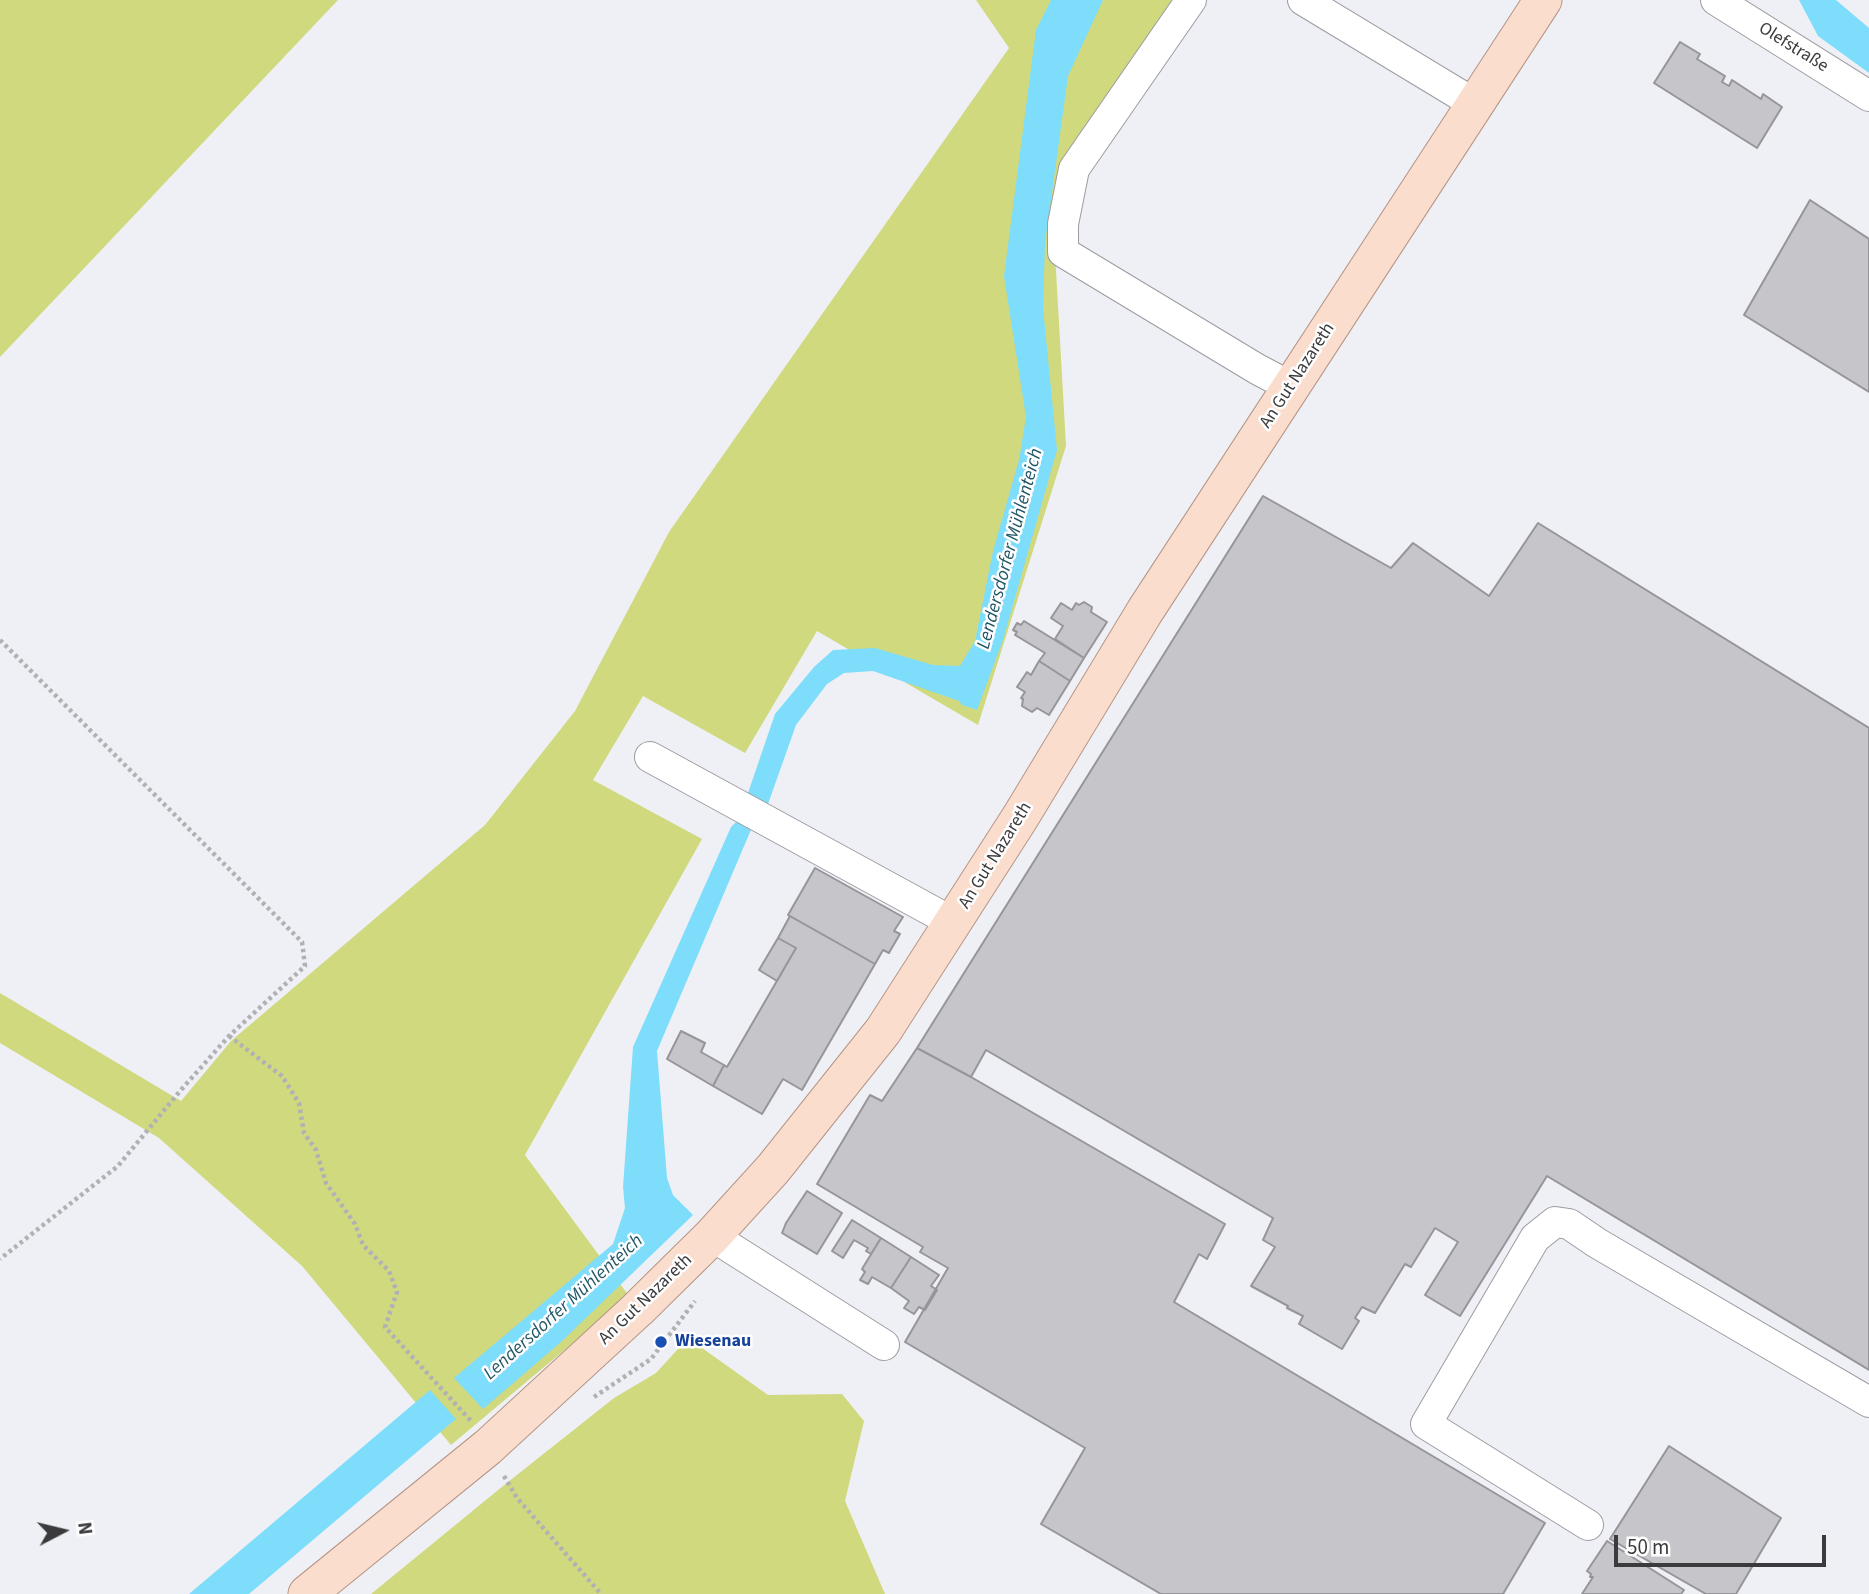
<!DOCTYPE html>
<html>
<head>
<meta charset="utf-8">
<style>
  body { margin:0 }
  #map { position:relative; width:1869px; height:1594px; overflow:hidden; background:#eff0f5; font-family:"Source Sans 3",sans-serif }
  canvas { display:block }
  .north { position:absolute; left:28px; top:1496px; width:70px; height:70px; -webkit-text-stroke:5px #fefeff; paint-order:stroke; rotate:83deg; font-size:19px; font-weight:700; line-height:28px; text-align:center; color:#3b3b3d }
  .north::after { content:''; display:block; margin:auto; width:24px; height:32px; background:#3b3b3d; clip-path:polygon(50% 0,100% 100%,50% 72%,0 100%) }
  .scale { position:absolute; left:1614px; top:1535px; width:212px; height:32px; box-sizing:border-box; border:4px solid #3b3b3d; border-top:0; padding-left:9px; font-size:21px; line-height:24px; white-space:nowrap; color:#3b3b3d; -webkit-text-stroke:5px #fefeff; paint-order:stroke }
</style>
</head>
<body>
<div id="map">
<canvas width="1869" height="1594"></canvas>
<div class="north">N</div>
<div class="scale">50 m</div>
</div>
<script>
const c = document.querySelector('canvas').getContext('2d');
c.lineJoin = 'round';
function paint(path, color) {
  c.fillStyle = color;
  c.fill(path, 'evenodd');
}
function shape(rows) {
  const path = new Path2D();
  for (const r of rows) {
    path.moveTo(r[0], r[1]);
    for (let i = 2; i < r.length; i += 2) path.lineTo(r[i], r[i + 1]);
  }
  return path;
}
function trace(path, color, width, dash) {
  c.strokeStyle = color;
  c.lineWidth = width;
  c.lineCap = dash ? 'butt' : 'round';
  c.setLineDash(dash || []);
  c.stroke(path);
}
function write(font, color, halo, rows, align = 'center') {
  c.font = font + ' "Source Sans 3",sans-serif';
  c.lineWidth = 5;
  c.setLineDash([]);
  c.textBaseline = 'middle';
  c.strokeStyle = halo;
  c.fillStyle = color;
  for (const [text, x, y, turn = 0] of rows) {
    c.save();
    c.translate(x, y);
    c.rotate((+turn || 0) * Math.PI / 180);
    c.textAlign = isNaN(turn) ? turn : align;
    if (halo) c.strokeText(text, 0, 0);
    c.fillText(text, 0, 0);
    c.restore();
  }
}
paint(shape([
  [0,0,338,0,0,357],
  [976,0,1175,0,1053,218,1066,446,978,725,817,631,745,753,643,696,593,780,702,839,525,1155,629,1296,451,1445,302,1266,159,1138,0,1043,0,993,181,1101,231,1041,485,825,575,711,669,532,1009,48],
  [688,1338,768,1395,842,1394,864,1421,845,1501,885,1594,371,1594,503,1486,614,1398,656,1373]
]), '#d0d97e');
paint(shape([
  [1051,0,1103,0,1068,76,1045,243,1043,308,1057,450,1003,640,977,710,962,705,959,701,873,671,844,673,827,684,796,725,768,804,748,793,775,714,814,667,833,650,875,648,933,665,960,666,975,641,993,551,1019,460,1026,417,1004,276,1036,30],
  [1799,0,1836,0,1869,28,1869,73,1818,36],
  [740,818,753,825,657,1051,667,1178,673,1195,693,1215,561,1342,483,1409,454,1378,613,1244,625,1208,623,1187,633,1047,731,827],
  [430,1390,456,1419,249,1594,189,1594]
]), '#7dddfb');
const building = shape([
  [1680,42,1700,54,1697,59,1725,76,1722,82,1729,86,1732,80,1761,99,1763,94,1782,107,1757,148,1654,83,1680,42],
  [1810,200,1869,239,1869,392,1744,315,1810,200],
  [1263,496,1391,568,1413,543,1489,596,1538,523,1869,728,1869,1370,1547,1176,1460,1316,1425,1295,1458,1242,1435,1228,1411,1267,1405,1264,1375,1313,1362,1307,1355,1318,1359,1321,1342,1349,1299,1324,1303,1316,1287,1308,1288,1306,1251,1286,1275,1247,1263,1240,1273,1218,986,1050,971,1077,917,1048,1263,496],
  [1084,602,1092,607,1091,612,1107,622,1084,658,1055,639,1063,626,1051,618,1061,603,1072,610,1076,603,1079,605,1084,602],
  [1024,621,1084,658,1070,681,1039,661,1045,653,1015,635,1017,632,1013,630,1017,623,1021,625,1024,621],
  [1039,661,1070,681,1049,715,1037,708,1032,712,1022,706,1023,699,1021,698,1025,692,1017,687,1027,672,1031,675,1039,661],
  [815,868,903,917,894,931,900,934,890,951,889,953,883,950,875,964,788,915,815,868],
  [790,916,875,964,802,1090,783,1079,762,1114,713,1086,724,1065,727,1067,796,948,778,938,790,916],
  [778,938,796,948,777,981,759,970,778,938],
  [681,1031,705,1043,701,1052,724,1065,713,1086,667,1059,681,1031],
  [917,1048,971,1077,1225,1224,1207,1259,1199,1254,1174,1302,1545,1523,1503,1594,1161,1594,1041,1524,1085,1448,905,1342,948,1268,920,1252,923,1247,817,1184,870,1095,882,1101,917,1048],
  [807,1191,842,1213,817,1254,782,1233,786,1223,807,1191],
  [852,1220,881,1238,871,1254,866,1251,868,1248,854,1240,843,1258,832,1251,852,1220],
  [881,1238,911,1257,891,1288,872,1277,868,1284,860,1280,865,1272,862,1269,881,1238],
  [911,1257,939,1275,931,1286,937,1290,925,1310,919,1307,914,1314,904,1308,909,1301,891,1288,911,1257],
  [1669,1446,1781,1518,1736,1594,1706,1594,1610,1539,1669,1446],
  [1607,1541,1684,1590,1681,1594,1582,1594,1593,1577,1590,1577,1591,1574,1587,1571,1607,1541]
]);
paint(building, '#c6c6ca');
trace(building, '#969599', 2);
const minor = shape([
  [1191,0,1074,169,1063,224,1063,252,1257,369,1291,387],
  [1303,0,1475,104],
  [1716,0,1869,96],
  [650,757,954,923],
  [712,1236,884,1345],
  [1588,1525,1426,1424,1535,1238,1555,1222,1569,1224,1597,1243,1869,1402]
]);
const major = shape([
  [307,1594,488,1447,638,1309,712,1236,773,1169,883,1031,1021,816,1145,611,1543,0]
]);
trace(minor, '#9c9ca1', 32);
trace(major, '#b69586', 39);
trace(shape([
  [0,640,302,942,305,966,229,1036,180,1091,118,1166,0,1259],
  [229,1036,282,1076,299,1103,304,1133,316,1150,326,1183,355,1224,363,1245,389,1271,397,1292,385,1327,471,1421],
  [594,1397,651,1359,695,1301],
  [504,1476,517,1498,601,1594]
]), '#b1b1b5', 4.5, [3.5, 3.5]);
trace(minor, '#fff', 30);
trace(major, '#fbddce', 37);
for (const [x, y, r, color] of [
  [661,1342,7,"#1a4fb4"]
]) {
  const dot = new Path2D();
  dot.arc(x, y, r, 0, 2 * Math.PI);
  c.fillStyle = color;
  c.fill(dot);
  trace(dot, '#fefeff', 2.5);
}
write('18px', '#3b3b3d', '#fefeff', [
  ["Olefstraße",1793,48,32],
  ["An Gut Nazareth",1298,376,-57],
  ["An Gut Nazareth",996,856,-58],
  ["An Gut Nazareth",646,1300,-44]
]);
write('bold 18px', '#164399', '#fefeff', [
  ["Wiesenau",675,1342]
], 'left');
write('italic 19px', '#1f5665', '#fefeff', [
  ["Lendersdorfer Mühlenteich",1011,549,-75],
  ["Lendersdorfer Mühlenteich",564,1308,-42]
]);
</script>
</body>
</html>
